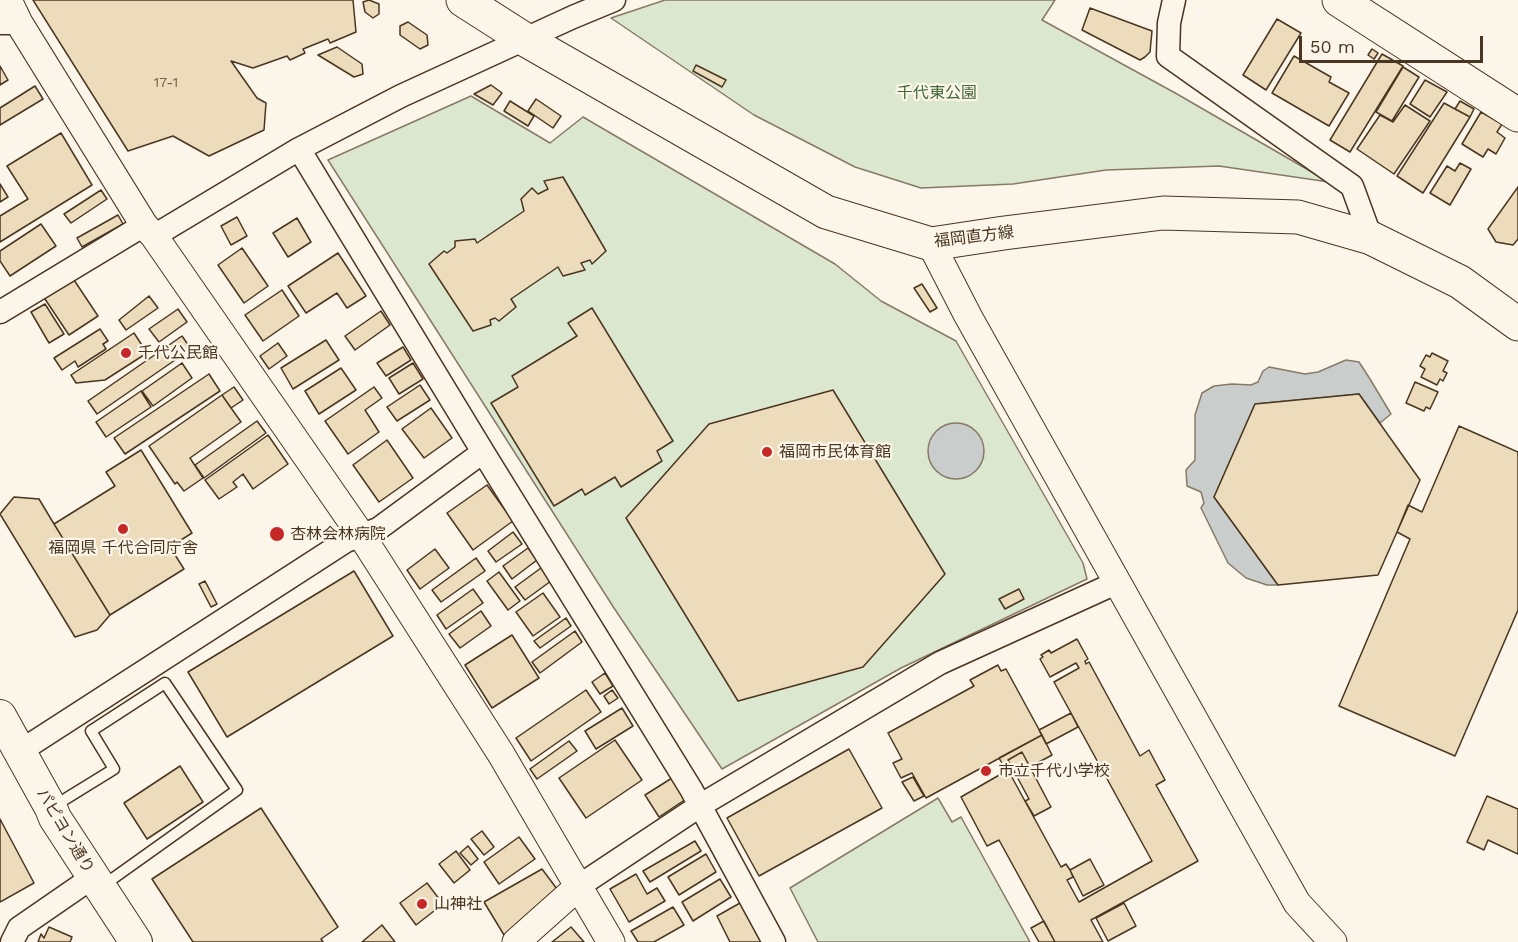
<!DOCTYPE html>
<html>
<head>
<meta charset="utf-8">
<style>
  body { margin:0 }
  #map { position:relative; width:1518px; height:942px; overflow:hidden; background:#fbf6e9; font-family:"Work Sans",sans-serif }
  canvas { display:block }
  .scale { position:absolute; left:1299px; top:36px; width:184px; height:27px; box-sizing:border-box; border:3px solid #4a3520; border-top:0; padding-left:8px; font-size:18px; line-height:21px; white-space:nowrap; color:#4a3520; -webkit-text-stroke:4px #fbf6e9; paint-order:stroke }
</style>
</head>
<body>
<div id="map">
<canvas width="1518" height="942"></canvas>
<div class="scale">50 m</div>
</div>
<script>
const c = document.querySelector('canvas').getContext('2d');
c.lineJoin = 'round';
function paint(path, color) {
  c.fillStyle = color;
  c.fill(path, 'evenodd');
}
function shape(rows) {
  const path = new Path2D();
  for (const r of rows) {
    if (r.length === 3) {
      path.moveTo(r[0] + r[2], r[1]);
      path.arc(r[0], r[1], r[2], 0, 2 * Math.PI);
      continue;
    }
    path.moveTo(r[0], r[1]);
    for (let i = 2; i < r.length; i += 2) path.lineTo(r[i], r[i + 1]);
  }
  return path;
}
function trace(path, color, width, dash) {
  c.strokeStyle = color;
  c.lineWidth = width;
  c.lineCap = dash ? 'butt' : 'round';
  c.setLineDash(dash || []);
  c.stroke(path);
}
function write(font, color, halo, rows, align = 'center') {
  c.font = font + ' "Work Sans","Noto Sans JP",sans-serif';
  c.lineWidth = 4.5;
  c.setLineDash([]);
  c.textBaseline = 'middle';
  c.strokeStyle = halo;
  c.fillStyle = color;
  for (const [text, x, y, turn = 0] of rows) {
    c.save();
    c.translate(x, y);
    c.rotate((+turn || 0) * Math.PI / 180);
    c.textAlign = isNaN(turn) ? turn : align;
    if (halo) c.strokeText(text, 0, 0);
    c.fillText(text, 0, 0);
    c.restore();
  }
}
const green = shape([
  [665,0,1055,0,1042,20,1177,94,1329,182,1219,166,1106,170,1013,184,921,188,855,167,754,115,611,18,665,0],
  [471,96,550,143,583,117,835,264,881,301,956,341,1083,563,1087,579,901,668,722,769,614,608,328,160,471,96],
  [938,798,952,822,961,817,1030,942,818,942,790,888,938,798]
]);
paint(green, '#dce7d0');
trace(green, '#887966', 1.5);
const water = shape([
  [1346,360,1359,362,1370,379,1391,414,1380,423,1359,394,1255,404,1214,497,1278,585,1267,585,1246,578,1228,563,1201,508,1204,503,1201,492,1187,486,1186,470,1195,460,1195,415,1202,393,1214,386,1232,384,1251,385,1258,382,1263,371,1269,367,1305,374,1318,372,1346,360],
  [956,451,28]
]);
paint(water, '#c9cecd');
trace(water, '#887966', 1.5);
const building = shape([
  [33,0,353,0,356,32,330,43,328,39,303,49,305,53,290,60,287,56,253,68,231,61,257,98,266,103,264,130,209,156,173,136,128,151,33,0],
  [369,0,379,4,379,14,373,18,365,12,363,2,369,0],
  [1090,8,1152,31,1150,52,1145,57,1140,60,1082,30,1090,8],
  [1277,19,1301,33,1266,90,1243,75,1277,19],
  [408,22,427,35,428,45,420,49,400,35,400,26,408,22],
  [337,47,362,64,363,74,354,77,318,55,337,47],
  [1372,49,1378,53,1374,59,1368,55,1372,49],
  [1382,54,1403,66,1350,152,1330,140,1382,54],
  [1294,56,1331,77,1329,82,1349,93,1329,126,1272,93,1294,56],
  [696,65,726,80,722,87,693,71,696,65],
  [0,66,8,80,0,85,0,66],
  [1403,67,1419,77,1392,121,1376,112,1403,67],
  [1425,80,1447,92,1430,117,1410,104,1425,80],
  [491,85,502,93,493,105,474,94,491,85],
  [35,86,43,99,0,125,0,108,35,86],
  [536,99,561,116,553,128,528,111,536,99],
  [510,101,534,116,528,126,504,111,510,101],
  [1460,101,1474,109,1470,117,1455,109,1460,101],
  [1444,103,1470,117,1423,193,1397,176,1444,103],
  [1405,105,1430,121,1394,174,1357,149,1380,115,1393,122,1405,105],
  [1481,112,1502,124,1497,132,1505,138,1496,154,1488,149,1483,157,1462,144,1481,112],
  [61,133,92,185,0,242,0,216,28,199,7,166,61,133],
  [1460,163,1471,169,1450,205,1430,193,1447,166,1455,171,1460,163],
  [563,177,606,251,592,264,590,260,581,263,585,270,563,276,558,267,511,299,516,307,499,321,495,318,490,320,491,325,473,331,429,264,444,251,447,253,455,247,455,241,475,239,477,243,524,211,521,199,532,188,538,194,548,189,544,181,563,177],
  [0,184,8,197,0,202,0,184],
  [1518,187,1518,239,1513,245,1496,242,1488,229,1518,187],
  [101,190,107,199,71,223,64,214,101,190],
  [118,215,123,224,82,247,77,238,118,215],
  [237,217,247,236,231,245,221,226,237,217],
  [297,218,311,242,288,257,273,233,297,218],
  [41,224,56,246,10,276,0,261,0,251,41,224],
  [242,248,268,286,244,303,218,265,242,248],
  [338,253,366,296,347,308,337,293,306,313,288,286,338,253],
  [72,277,98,316,69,335,43,296,72,277],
  [922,284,937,308,930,312,914,288,922,284],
  [282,290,299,316,263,341,245,315,282,290],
  [149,296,158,308,126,330,119,320,149,296],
  [45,304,64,334,49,343,31,312,45,304],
  [592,308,673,441,657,451,662,461,621,487,615,477,585,495,582,489,554,506,491,403,518,387,512,376,577,336,568,323,592,308],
  [178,309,187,322,159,342,149,329,178,309],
  [381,311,390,325,355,350,345,336,381,311],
  [100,329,108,341,103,344,106,349,78,367,75,361,62,370,54,358,100,329],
  [134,333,147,353,105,380,76,383,71,375,134,333],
  [182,336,191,349,97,414,88,401,182,336],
  [326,340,339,360,293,389,281,368,326,340],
  [278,343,287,356,269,369,260,356,278,343],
  [403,347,411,360,386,376,377,363,403,347],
  [1432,353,1448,361,1443,371,1447,373,1443,381,1440,379,1437,385,1421,377,1425,369,1420,366,1426,355,1430,357,1432,353],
  [182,363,192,378,153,406,142,391,182,363],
  [413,363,423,379,399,394,389,378,413,363],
  [341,368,356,390,319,414,305,391,341,368],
  [209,374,220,391,125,454,114,438,209,374],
  [1415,382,1438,392,1430,409,1426,407,1424,411,1406,403,1415,382],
  [420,385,430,400,397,421,387,407,420,385],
  [234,387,243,400,231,408,222,395,234,387],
  [374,387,382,398,365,410,379,432,348,454,325,421,374,387],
  [833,390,945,574,863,667,738,701,626,518,709,424,833,390],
  [141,391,151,407,106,437,96,422,141,391],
  [1359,394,1420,480,1378,575,1278,585,1214,497,1255,404,1359,394],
  [222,395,241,422,190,458,203,478,184,491,177,482,175,484,149,446,222,395],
  [431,408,452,438,424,458,402,429,431,408],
  [257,421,266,433,204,478,195,465,257,421],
  [1459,426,1518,452,1518,610,1455,756,1339,706,1410,539,1397,532,1408,505,1422,512,1459,426],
  [268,435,288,464,253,489,243,474,233,482,237,487,219,499,205,480,268,435],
  [387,440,413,478,379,502,353,465,387,440],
  [141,450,192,533,170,547,184,569,110,615,54,524,115,486,106,472,141,450],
  [487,485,513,521,473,550,447,513,487,485],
  [14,497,39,499,54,524,110,615,97,630,75,637,0,514,14,497],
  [513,532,522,544,496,562,488,551,513,532],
  [528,548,537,560,512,579,503,566,528,548],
  [435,549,449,568,420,589,407,570,435,549],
  [476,558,485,571,441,602,432,590,476,558],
  [541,568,551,581,525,600,515,587,541,568],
  [354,571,393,636,227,737,188,672,354,571],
  [499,572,520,601,508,610,487,581,499,572],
  [205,581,217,604,211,607,199,584,205,581],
  [473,589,483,603,446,629,437,615,473,589],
  [1019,589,1024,599,1005,609,999,599,1019,589],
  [543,593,560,617,533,636,516,612,543,593],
  [481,611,491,626,460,648,449,634,481,611],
  [566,618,571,626,540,648,534,641,566,618],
  [575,631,582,642,540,673,532,662,575,631],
  [512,635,539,678,492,708,465,665,512,635],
  [1077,639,1088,659,1085,661,1086,664,1089,662,1140,756,1149,750,1165,780,1156,785,1198,861,1091,920,1103,942,1055,942,999,840,987,846,961,797,1008,770,1061,867,1066,864,1070,870,1073,877,1067,880,1079,902,1152,861,1054,682,1079,668,1076,663,1050,677,1040,659,1043,657,1041,655,1049,650,1051,653,1077,639],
  [998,665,1001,671,1006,669,1042,735,926,798,912,773,901,778,893,763,902,759,888,733,974,686,970,680,998,665],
  [605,673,613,686,600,694,592,682,605,673],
  [586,690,601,712,531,761,516,738,586,690],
  [612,690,618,698,609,704,604,696,612,690],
  [622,708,633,726,596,749,585,731,622,708],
  [1071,713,1078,727,1046,744,1039,730,1071,713],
  [1042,735,1052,755,1030,767,1022,752,1008,760,1009,762,1003,765,999,758,1042,735],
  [615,740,642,780,586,818,559,778,615,740],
  [569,741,577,751,537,779,530,769,569,741],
  [849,749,882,808,759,876,727,818,849,749],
  [1022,752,1051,807,1034,816,1025,801,1029,799,1008,760,1022,752],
  [180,766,203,802,147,839,124,803,180,766],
  [913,777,924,796,914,801,902,782,913,777],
  [672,778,686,799,659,817,645,795,672,778],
  [1487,796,1518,809,1518,854,1488,840,1484,850,1467,842,1487,796],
  [261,808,338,927,321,939,323,942,193,942,152,879,261,808],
  [0,819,34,883,0,902,0,819],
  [482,831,494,847,484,855,471,839,482,831],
  [519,837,535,859,499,884,484,862,519,837],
  [695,841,701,851,650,882,643,871,695,841],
  [468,846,478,859,471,865,460,853,468,846],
  [456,851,470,870,454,883,439,864,456,851],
  [706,854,716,872,679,895,668,877,706,854],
  [1090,859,1104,885,1083,896,1070,870,1090,859],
  [542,869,557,889,504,935,484,902,542,869],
  [636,874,647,894,657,888,665,901,629,922,610,889,636,874],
  [720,879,731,897,693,921,682,902,720,879],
  [427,883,443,904,416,925,400,903,427,883],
  [740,903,761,942,730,942,717,916,740,903],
  [1124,903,1136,926,1108,941,1096,918,1124,903],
  [673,907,684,925,654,942,638,942,631,931,673,907],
  [1044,921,1055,942,1039,942,1031,928,1044,921],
  [382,925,395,942,362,942,382,925],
  [49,927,72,937,70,942,38,942,41,934,44,938,49,927],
  [571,927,584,942,552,942,571,927]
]);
paint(building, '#ecdcbc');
trace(building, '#4a3520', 1.5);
const service = shape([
  [54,806,114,769,91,731,165,683,237,790,101,887]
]);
const minor = shape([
  [1174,0,1169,23,1168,56,1352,186,1371,238],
  [0,23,19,23],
  [299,149,483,452,691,789,774,942],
  [154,236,299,149,401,96,573,17,614,0],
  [0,312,144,225],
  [19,752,346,541,378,529,483,452],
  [579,886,701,805,940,663,1118,582],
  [12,942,19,928,93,877]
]);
const tertiary = shape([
  [8,0,19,23,144,225,154,236,361,535,501,754,611,942],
  [931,244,968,316,1297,903,1333,942],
  [516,942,579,886]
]);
const secondary = shape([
  [0,716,51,808,55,818,136,942]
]);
const primary = shape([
  [463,0,524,39,826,212,931,244,1004,233,1163,213,1298,217,1371,238,1460,282,1518,324],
  [1339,0,1518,115]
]);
trace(service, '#4a3520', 13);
trace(minor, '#4a3520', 25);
trace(tertiary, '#4a3520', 29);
trace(secondary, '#4a3520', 34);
trace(primary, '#4a3520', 35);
trace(service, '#fbf6e9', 10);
trace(minor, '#fbf6e9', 22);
trace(tertiary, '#fbf6e9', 27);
trace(secondary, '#fbf6e9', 32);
trace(primary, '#fbf6e9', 33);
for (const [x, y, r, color] of [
  [126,353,6,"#c62828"],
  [767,452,6,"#c62828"],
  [123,529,6,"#c62828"],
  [277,534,8,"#c62828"],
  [986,771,6,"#c62828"],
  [422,904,6,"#c62828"]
]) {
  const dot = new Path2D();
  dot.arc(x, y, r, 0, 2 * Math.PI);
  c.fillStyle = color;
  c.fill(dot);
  trace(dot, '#fbf6e9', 2);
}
write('14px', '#725f47', null, [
  ["17-1",166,83]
]);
write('16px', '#436837', '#fbf6e9', [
  ["千代東公園",937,93]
]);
write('16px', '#4a3520', '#fbf6e9', [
  ["福岡直方線",974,237,-7],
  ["パピヨン通り",65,831,59]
]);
write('16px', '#4a3520', '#fbf6e9', [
  ["千代公民館",138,353],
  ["福岡市民体育館",779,452],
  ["杏林会林病院",290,534],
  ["福岡県 千代合同庁舎",123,548,"center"],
  ["市立千代小学校",998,771],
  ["山神社",434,904]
], 'left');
</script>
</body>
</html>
